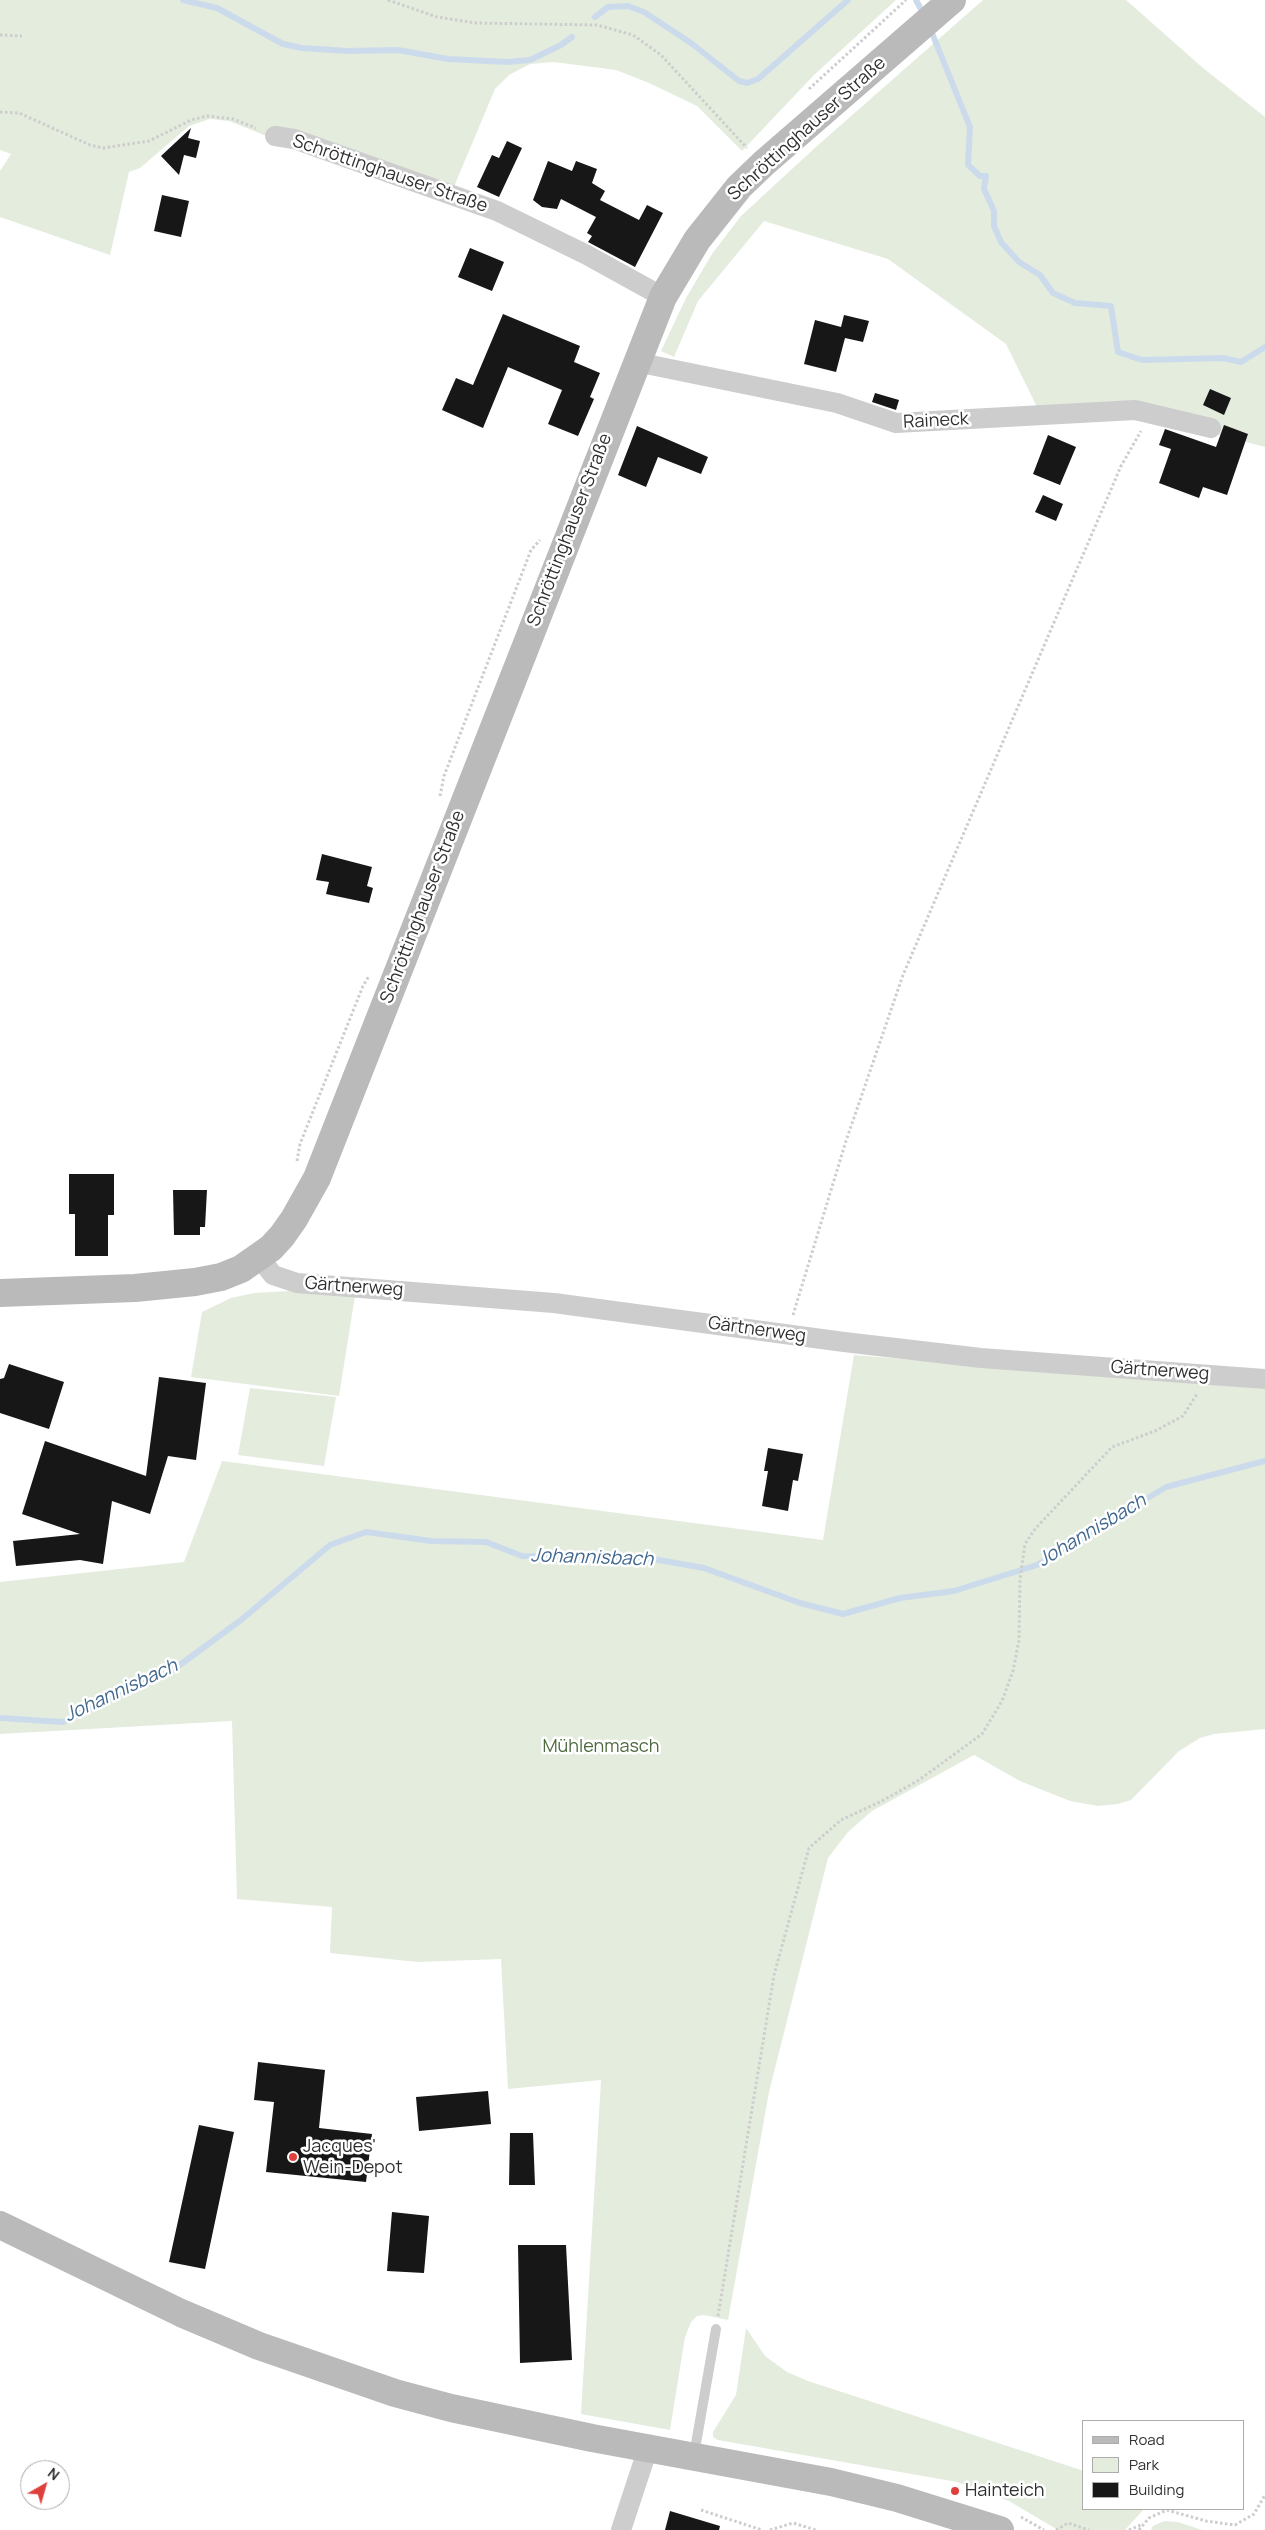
<!DOCTYPE html>
<html>
<head>
<meta charset="utf-8">
<style>
  body { margin:0 }
  #map { position:relative; width:1265px; height:2530px; overflow:hidden; background:#fff; font-family:Manrope,sans-serif }
  canvas { display:block }
  .legend { position:absolute; left:1082px; top:2420px; width:162px; height:90px; box-sizing:border-box; background:#fff; border:1px solid #acacac; margin:0; padding:6px 9px; list-style:none; font-size:15px; color:#303030 }
  .legend li { display:flex; align-items:center; gap:10px; height:25px }
  .legend b { width:25px; border:1px solid #acacac }
  .north { position:absolute; left:20px; top:2460px; width:50px; height:50px; box-sizing:border-box; background:#fff; border:1px solid #acacac; border-radius:50%; rotate:38deg; font-size:14px; font-weight:700; line-height:20px; text-align:center; color:#303030 }
  .north::after { content:''; display:block; margin:auto; width:18px; height:22px; background:#de413b; clip-path:polygon(50% 0,100% 100%,50% 72%,0 100%) }
</style>
</head>
<body>
<div id="map">
<canvas width="1265" height="2530"></canvas>
<ul class="legend">
<li><b style="height:6px;background:#bababa"></b>Road</li>
<li><b style="height:14px;background:#e4ecde"></b>Park</li>
<li><b style="height:14px;background:#171717"></b>Building</li>
</ul>
<div class="north">N</div>
</div>
<script>
const c = document.querySelector('canvas').getContext('2d');
c.lineJoin = 'round';
function paint(path, color) {
  c.fillStyle = color;
  c.fill(path, 'evenodd');
}
function shape(rows) {
  const path = new Path2D();
  for (const r of rows) {
    path.moveTo(r[0], r[1]);
    for (let i = 2; i < r.length; i += 2) path.lineTo(r[i], r[i + 1]);
  }
  return path;
}
function trace(path, color, width, dash) {
  c.strokeStyle = color;
  c.lineWidth = width;
  c.lineCap = dash ? 'butt' : 'round';
  c.setLineDash(dash || []);
  c.stroke(path);
}
function write(font, color, halo, rows, align = 'center') {
  c.font = font + ' Manrope,sans-serif';
  c.lineWidth = 5;
  c.setLineDash([]);
  c.textBaseline = 'middle';
  c.strokeStyle = halo;
  c.fillStyle = color;
  for (const [text, x, y, turn = 0] of rows) {
    c.save();
    c.translate(x, y);
    c.rotate((+turn || 0) * Math.PI / 180);
    c.textAlign = isNaN(turn) ? turn : align;
    if (halo) c.strokeText(text, 0, 0);
    c.fillText(text, 0, 0);
    c.restore();
  }
}
paint(shape([
  [0,0,896,0,814,75,742,151,697,106,649,83,616,70,554,62,530,64,509,75,495,89,453,189,285,131,264,135,229,121,210,119,189,126,140,168,129,172,110,255,0,217,0,171,11,154,0,150],
  [983,0,1126,0,1203,68,1265,117,1265,447,1105,405,1037,407,1006,344,888,259,764,221,698,301,674,357,661,351,686,298,712,254,741,216,817,146],
  [288,1291,355,1296,339,1396,191,1377,202,1312,231,1298,254,1293],
  [854,1355,1265,1389,1265,1729,1214,1734,1200,1738,1179,1751,1131,1800,1118,1804,1098,1806,1070,1801,1020,1781,974,1755,872,1811,848,1832,828,1858,769,2092,728,2320,704,2315,697,2316,691,2322,685,2337,670,2430,581,2414,601,2080,508,2089,501,1959,418,1962,330,1953,332,1907,237,1899,232,1721,0,1734,0,1582,184,1562,222,1461,823,1540],
  [250,1388,336,1397,324,1466,238,1455],
  [746,2328,765,2356,787,2372,808,2381,1084,2471,1084,2509,1144,2509,1125,2530,1058,2530,1009,2501,957,2482,718,2440,713,2437,713,2432,736,2395],
  [1164,2521,1178,2522,1202,2530,1151,2530,1153,2526]
]), '#e4ecde');
trace(shape([
  [183,0,217,8,283,44,302,48,348,51,398,50,448,59,507,62,530,60,561,45,572,37],
  [916,0,925,17],
  [595,17,608,7,628,6,644,12,691,43,739,81,747,83,758,79,848,0],
  [930,28,970,127,968,165,980,176,986,176,984,189,994,211,994,226,1001,242,1019,262,1040,275,1053,293,1075,303,1111,306,1118,352,1142,360,1223,358,1241,362,1265,347],
  [0,1718,63,1722,173,1670,241,1620,330,1545,366,1532,431,1541,486,1542,522,1556,642,1557,704,1568,800,1603,843,1614,900,1598,954,1591,1037,1565,1166,1487,1265,1461]
]), '#ccdbeb', 6);
paint(shape([
  [191,128,188,138,200,141,196,158,184,155,179,175,161,156],
  [507,141,522,148,499,197,477,187,492,155,499,158],
  [548,161,572,171,576,161,597,169,592,183,605,191,600,200,639,220,647,205,663,213,635,267,588,242,592,236,587,233,596,217,561,199,557,209,542,207,533,200],
  [162,195,189,201,181,237,154,231],
  [470,248,504,262,492,291,458,277],
  [503,314,580,346,574,362,600,373,590,397,594,399,578,436,548,424,562,390,508,367,483,428,442,410,456,378,473,385],
  [844,315,869,321,863,342,845,338,836,372,804,364,815,320,841,327],
  [1210,389,1231,398,1224,415,1203,405],
  [875,393,899,400,896,410,872,402],
  [1224,425,1248,434,1227,495,1203,487,1199,498,1159,483,1171,449,1159,445,1165,429,1216,447],
  [637,426,708,457,701,474,658,457,646,487,618,475],
  [1048,435,1076,447,1060,485,1033,474],
  [1043,495,1063,504,1056,521,1035,512],
  [322,854,372,867,367,886,373,888,369,903,326,894,329,882,316,880],
  [69,1174,114,1174,114,1215,108,1215,108,1256,75,1256,75,1214,69,1214],
  [173,1190,207,1190,205,1227,200,1227,200,1235,174,1235],
  [9,1364,64,1382,49,1429,0,1413,0,1379,4,1378],
  [159,1377,206,1383,196,1460,168,1456,150,1514,112,1501,103,1564,80,1560,16,1566,13,1541,80,1534,22,1514,45,1441,146,1476],
  [768,1448,803,1454,798,1481,793,1480,788,1511,762,1506,768,1471,764,1471],
  [258,2062,325,2070,319,2128,372,2134,366,2182,266,2172,274,2102,254,2100],
  [488,2091,491,2124,419,2131,416,2097],
  [199,2125,234,2132,205,2269,169,2262],
  [510,2133,533,2133,535,2185,509,2185],
  [392,2212,429,2216,424,2273,387,2271],
  [518,2245,566,2245,572,2360,520,2363],
  [670,2511,720,2526,719,2530,665,2530]
]), '#171717');
trace(shape([
  [388,0,437,17,476,23,597,25,633,35,661,55,747,148],
  [0,35,22,36],
  [809,89,906,0],
  [0,112,19,113,90,145,103,148,149,141,191,120,207,116,233,119,256,128],
  [440,796,444,776,531,550,540,540],
  [297,1161,300,1144,363,986,369,976],
  [793,1315,846,1141,903,975,1121,466,1141,431],
  [718,2316,774,1975,809,1848,841,1820,882,1801,919,1780,982,1734,1002,1701,1013,1671,1019,1640,1020,1579,1025,1544,1035,1529,1112,1447,1155,1431,1183,1416,1197,1394],
  [701,2510,762,2530],
  [1021,2517,1044,2530],
  [770,2530,793,2523,816,2530],
  [1056,2530,1068,2523,1089,2530],
  [1129,2530,1143,2524],
  [1139,2530,1149,2518,1167,2510,1206,2521,1235,2525,1254,2514,1265,2495]
]), '#cdcdcd', 3, [2.5, 2.5]);
trace(shape([
  [694,2455,716,2329]
]), '#cdcdcd', 10);
trace(shape([
  [275,136,294,139,497,211,587,255,663,297],
  [636,362,837,403,896,423,1135,410,1211,428],
  [259,1257,273,1275,297,1283,554,1303,844,1342,981,1358,1265,1379],
  [621,2530,648,2448]
]), '#cdcdcd', 20);
trace(shape([
  [0,1293,135,1288,195,1282,221,1277,241,1269,271,1248,282,1236,294,1219,317,1178,663,297,697,240,739,187,764,163,952,0],
  [0,2225,181,2313,259,2346,395,2393,451,2408,592,2438,831,2482,897,2498,1000,2530]
]), '#bababa', 28);
for (const [x, y, r, color] of [
  [293,2157,5,"#de413b"],
  [955,2491,5,"#de413b"]
]) {
  const dot = new Path2D();
  dot.arc(x, y, r, 0, 2 * Math.PI);
  c.fillStyle = color;
  c.fill(dot);
  trace(dot, '#fff', 2);
}
write('18px', '#303030', '#fff', [
  ["Schröttinghauser Straße",807,129,-42],
  ["Schröttinghauser Straße",390,174,19],
  ["Raineck",936,421,-3],
  ["Schröttinghauser Straße",570,530,-69],
  ["Schröttinghauser Straße",423,907,-69],
  ["Gärtnerweg",354,1287,4],
  ["Gärtnerweg",757,1330,8],
  ["Gärtnerweg",1160,1371,4]
]);
write('18px', '#4e6a3f', '#fff', [
  ["Mühlenmasch",601,1747]
]);
write('18px', '#303030', '#fff', [
  ["Jacques'",303,2147],
  ["Wein-Depot",303,2168],
  ["Hainteich",965,2491]
], 'left');
write('italic 19px', '#41688f', '#fff', [
  ["Johannisbach",1092,1531,-31],
  ["Johannisbach",592,1558,2],
  ["Johannisbach",121,1691,-25]
]);
</script>
</body>
</html>
